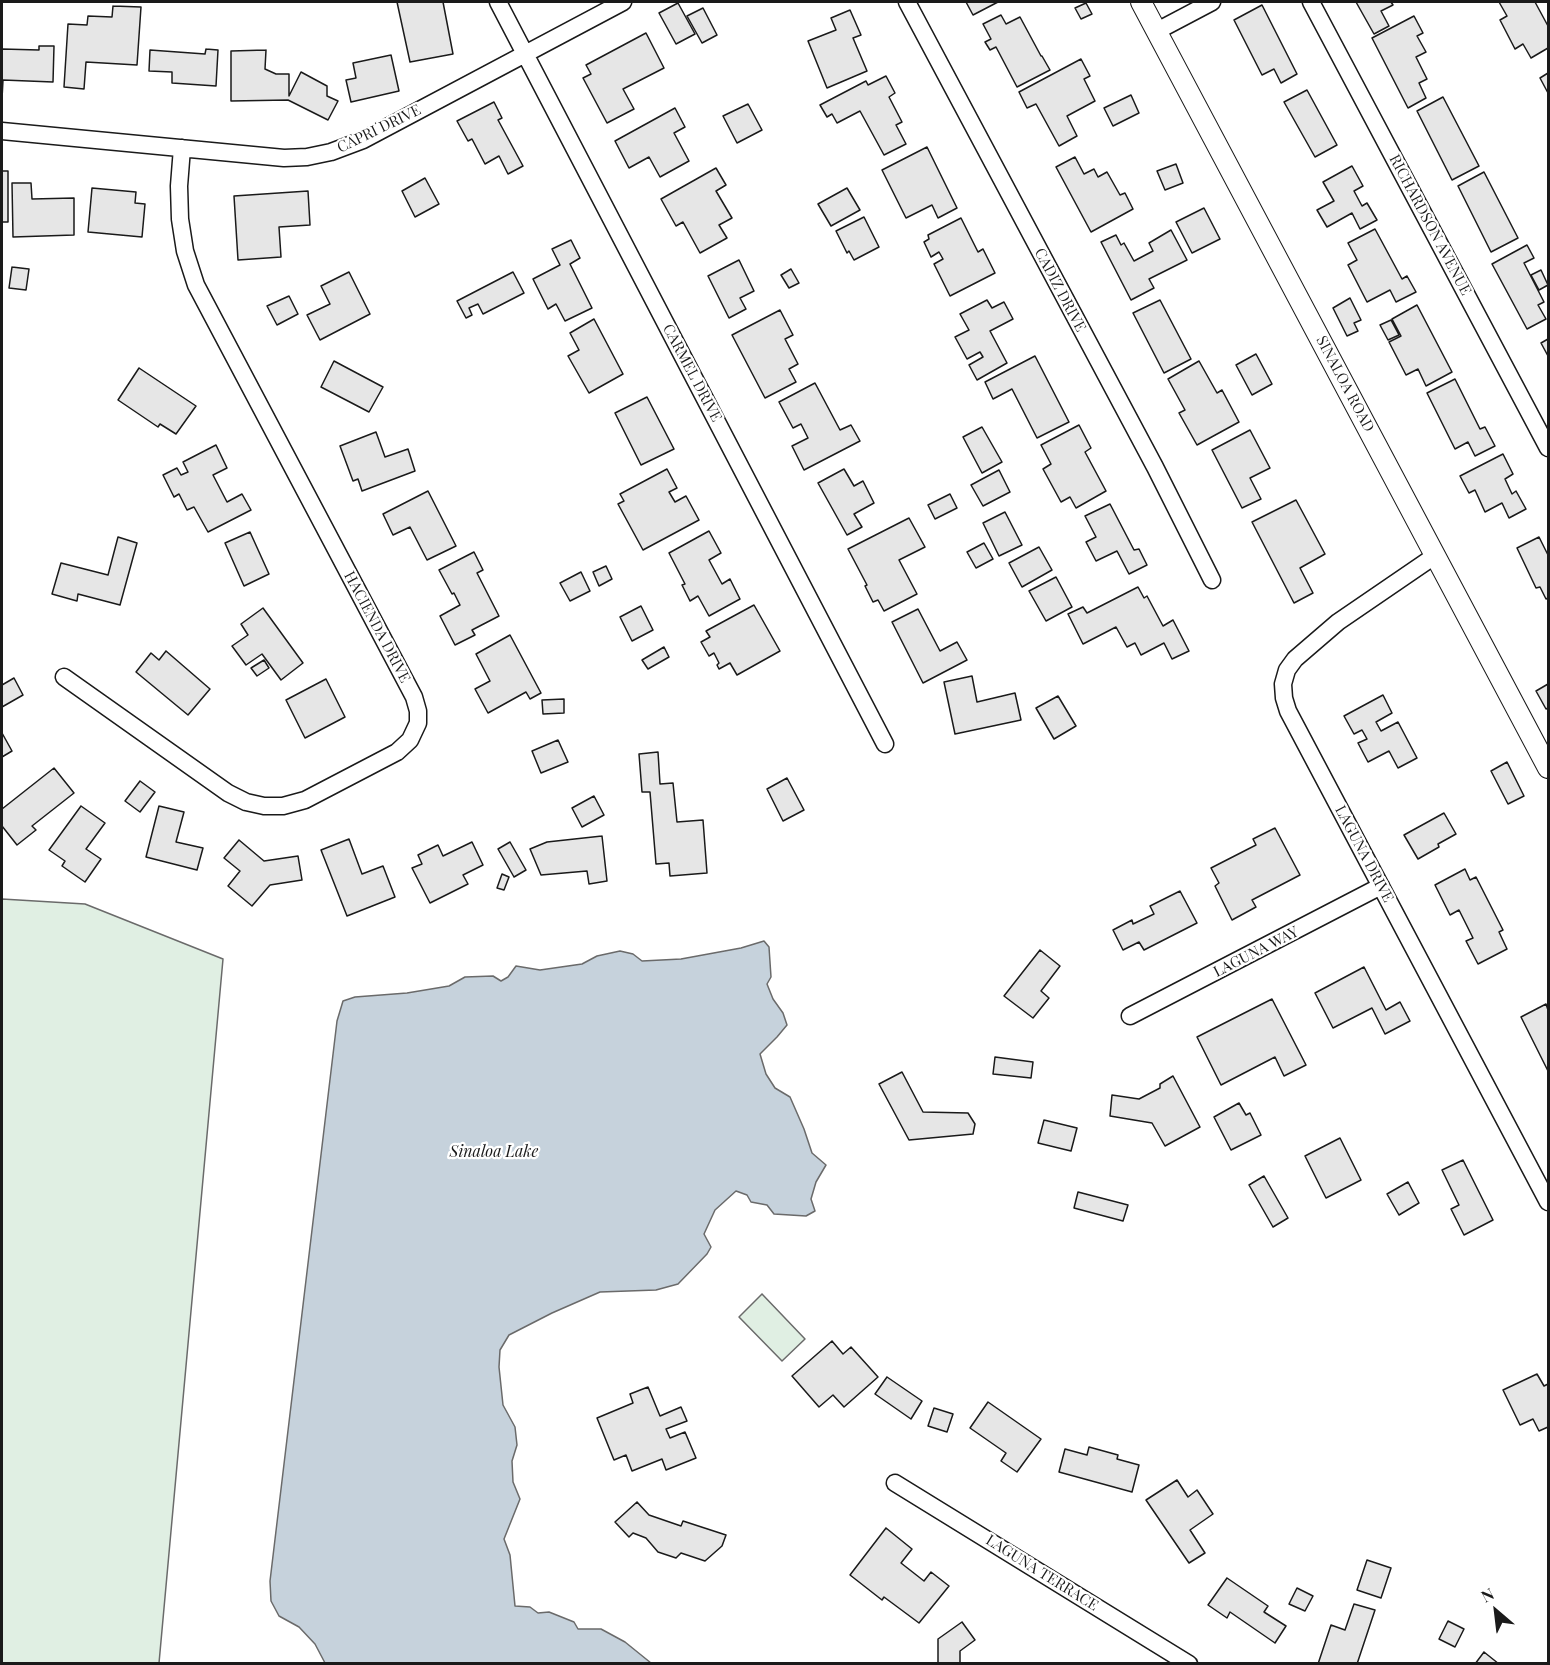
<!DOCTYPE html>
<html>
<head>
<meta charset="utf-8">
<style>
  body { margin:0 }
  #map { position:relative; width:1550px; height:1665px; overflow:hidden; background:#fff; font-family:"Playfair Display",serif }
  canvas { display:block }
  .frame { position:absolute; inset:0; border:3px solid #1a1a1a; pointer-events:none }
  .north { position:absolute; left:1466px; top:1581px; width:60px; height:60px; -webkit-text-stroke:4px #fff; paint-order:stroke; rotate:332deg; font-size:16px; font-weight:700; line-height:24px; text-align:center; color:#1a1a1a }
  .north::after { content:''; display:block; margin:auto; width:21px; height:27px; background:#1a1a1a; clip-path:polygon(50% 0,100% 100%,50% 72%,0 100%) }
</style>
</head>
<body>
<div id="map">
<canvas width="1550" height="1665"></canvas>
<div class="frame"></div>
<div class="north">N</div>
</div>
<script>
const c = document.querySelector('canvas').getContext('2d');
c.lineJoin = 'round';
function paint(path, color) {
  c.fillStyle = color;
  c.fill(path, 'evenodd');
}
function shape(rows) {
  const path = new Path2D();
  for (const r of rows) {
    path.moveTo(r[0], r[1]);
    for (let i = 2; i < r.length; i += 2) path.lineTo(r[i], r[i + 1]);
  }
  return path;
}
function trace(path, color, width, dash) {
  c.strokeStyle = color;
  c.lineWidth = width;
  c.lineCap = dash ? 'butt' : 'round';
  c.setLineDash(dash || []);
  c.stroke(path);
}
function write(font, color, halo, rows, align = 'center') {
  c.font = font + ' "Playfair Display",serif';
  c.lineWidth = 4.5;
  c.setLineDash([]);
  c.textBaseline = 'middle';
  c.strokeStyle = halo;
  c.fillStyle = color;
  for (const [text, x, y, turn = 0] of rows) {
    c.save();
    c.translate(x, y);
    c.rotate((+turn || 0) * Math.PI / 180);
    c.textAlign = isNaN(turn) ? turn : align;
    if (halo) c.strokeText(text, 0, 0);
    c.fillText(text, 0, 0);
    c.restore();
  }
}
const green = shape([
  [2,899,85,904,223,959,159,1663,2,1663,2,899],
  [762,1294,805,1339,782,1361,739,1317,762,1294]
]);
paint(green, '#e0efe3');
trace(green, '#6a6a6a', 1.5);
const water = shape([
  [764,941,769,947,771,977,767,984,773,999,783,1013,787,1025,777,1037,760,1054,766,1074,775,1088,790,1097,804,1129,812,1153,826,1165,816,1182,811,1199,815,1211,806,1216,774,1214,767,1205,751,1202,747,1195,736,1191,715,1210,704,1234,711,1247,707,1254,678,1284,656,1290,600,1292,552,1313,509,1335,500,1350,499,1367,503,1405,515,1427,517,1445,512,1461,513,1482,520,1499,504,1539,510,1555,515,1606,530,1607,538,1613,549,1612,574,1622,578,1629,601,1629,625,1642,651,1663,325,1663,315,1644,299,1627,279,1616,271,1601,270,1581,337,1021,343,1001,355,997,407,993,449,986,465,977,493,976,501,981,508,977,516,966,540,970,582,964,597,956,620,951,633,954,642,961,681,959,741,948,764,941]
]);
paint(water, '#c6d2dc');
trace(water, '#6a6a6a', 1.5);
const building = shape([
  [397,2,443,2,453,54,410,62,397,2],
  [966,2,998,2,973,15,966,2],
  [1356,2,1391,2,1393,5,1381,11,1389,26,1374,34,1356,2],
  [1499,2,1535,2,1548,26,1548,48,1531,58,1523,44,1515,49,1500,20,1507,16,1499,2],
  [678,3,695,34,676,44,659,13,678,3],
  [1086,3,1092,14,1081,19,1075,8,1086,3],
  [1262,5,1297,74,1281,83,1274,69,1262,75,1234,20,1262,5],
  [113,6,141,7,137,65,86,62,84,89,64,87,68,24,87,25,88,16,112,17,113,6],
  [703,8,717,35,702,43,687,16,703,8],
  [850,10,861,35,853,38,867,71,827,88,808,41,836,30,831,18,850,10],
  [1001,15,1006,24,1020,17,1041,56,1042,56,1050,70,1017,87,996,47,990,50,985,42,991,39,983,24,1001,15],
  [1414,16,1423,33,1417,36,1426,52,1416,57,1427,79,1419,83,1426,98,1408,108,1372,38,1414,16],
  [646,33,664,68,623,89,634,109,607,123,583,78,591,74,586,65,646,33],
  [39,46,54,46,53,82,3,80,2,99,2,49,39,50,39,46],
  [206,49,218,50,216,86,172,83,172,72,149,71,150,50,205,54,206,49],
  [266,50,265,69,276,74,289,74,289,96,301,72,327,86,327,96,338,101,328,120,288,100,231,101,231,51,266,50],
  [391,55,399,91,351,102,346,80,356,78,353,63,391,55],
  [1081,59,1090,76,1084,79,1095,101,1067,116,1077,136,1059,146,1036,104,1027,108,1019,92,1081,59],
  [1548,73,1548,93,1540,78,1548,73],
  [886,76,895,93,889,97,902,122,896,125,906,144,884,155,860,111,837,123,832,114,827,117,820,105,866,81,868,85,886,76],
  [1307,90,1337,145,1315,157,1284,102,1307,90],
  [1131,95,1139,113,1113,126,1104,108,1131,95],
  [1443,97,1479,166,1452,180,1417,111,1443,97],
  [494,102,502,118,498,120,523,166,508,174,499,156,485,164,472,139,468,141,457,121,494,102],
  [748,104,762,130,737,143,723,116,748,104],
  [675,108,685,127,674,133,689,161,660,177,649,157,629,168,615,141,675,108],
  [927,147,957,208,938,218,932,205,906,218,882,170,927,147],
  [1075,157,1084,174,1094,169,1098,177,1107,172,1120,195,1125,193,1133,209,1091,232,1056,167,1075,157],
  [1176,164,1183,183,1165,190,1157,171,1176,164],
  [1352,166,1363,186,1354,191,1362,206,1367,203,1377,220,1360,229,1352,213,1327,227,1317,210,1334,201,1323,182,1352,166],
  [716,168,726,185,716,191,732,218,719,225,727,238,700,253,683,222,676,226,661,199,716,168],
  [2,171,8,171,8,222,2,222,2,171],
  [1484,172,1518,238,1491,252,1458,186,1484,172],
  [425,178,439,204,415,217,402,191,425,178],
  [12,183,31,183,32,199,74,198,74,235,13,237,12,183],
  [92,188,136,192,135,203,145,204,142,237,88,232,92,188],
  [847,188,860,210,831,226,818,204,847,188],
  [308,191,310,225,279,227,281,257,238,260,234,196,308,191],
  [1204,208,1220,239,1192,253,1176,222,1204,208],
  [864,217,879,247,854,260,849,251,847,253,836,231,864,217],
  [961,218,978,252,983,249,995,273,950,296,934,264,943,259,939,252,931,257,924,242,929,239,928,235,961,218],
  [1375,229,1402,279,1407,276,1416,292,1396,302,1390,290,1367,302,1348,265,1357,260,1348,243,1375,229],
  [1171,230,1187,260,1149,279,1154,288,1131,300,1101,242,1116,235,1121,245,1124,243,1134,261,1153,251,1149,243,1171,230],
  [571,240,580,258,570,264,592,308,565,321,556,304,548,309,533,279,560,265,552,249,571,240],
  [1527,245,1534,258,1524,263,1544,302,1538,305,1546,319,1527,329,1492,264,1527,245],
  [739,260,754,291,740,298,746,309,729,318,708,276,739,260],
  [12,267,29,269,26,290,9,288,12,267],
  [791,269,799,283,789,288,781,275,791,269],
  [1541,270,1548,285,1539,290,1531,275,1541,270],
  [349,272,370,314,320,340,307,315,330,304,321,286,349,272],
  [513,272,524,293,483,314,478,304,469,308,472,315,466,318,457,301,513,272],
  [289,296,298,314,277,325,267,306,289,296],
  [1350,298,1361,320,1354,323,1358,331,1347,336,1333,308,1350,298],
  [987,300,992,308,1004,302,1013,319,990,331,1007,363,977,380,969,365,983,357,980,352,967,359,955,337,969,330,960,314,987,300],
  [1160,300,1191,359,1164,373,1133,313,1160,300],
  [1417,305,1452,372,1426,386,1418,369,1406,375,1389,342,1401,336,1392,319,1417,305],
  [780,310,793,335,785,339,798,364,789,369,796,382,765,398,732,335,780,310],
  [594,319,623,374,589,393,568,356,579,350,570,333,594,319],
  [1391,320,1399,335,1388,340,1380,325,1391,320],
  [1548,339,1548,356,1541,343,1548,339],
  [1256,354,1272,384,1252,395,1236,365,1256,354],
  [1035,356,1069,422,1037,438,1012,389,993,399,985,382,1035,356],
  [334,361,383,387,369,412,321,387,334,361],
  [1199,361,1217,393,1222,390,1239,422,1197,445,1179,413,1185,410,1168,379,1199,361],
  [139,368,196,406,176,434,160,424,158,427,118,400,139,368],
  [1455,379,1480,429,1485,427,1495,446,1475,456,1468,442,1455,449,1427,393,1455,379],
  [815,383,840,430,851,425,860,441,804,470,792,446,808,438,801,424,793,428,779,402,815,383],
  [647,397,674,449,641,465,615,413,647,397],
  [1079,425,1091,448,1085,452,1106,491,1076,508,1070,497,1061,502,1043,469,1051,464,1041,445,1079,425],
  [982,427,1002,462,982,473,963,437,982,427],
  [1250,430,1270,468,1250,478,1261,499,1242,508,1212,450,1250,430],
  [376,432,385,457,408,449,415,471,362,491,358,479,353,481,340,446,376,432],
  [216,445,227,468,213,475,227,502,242,494,251,510,208,532,194,507,187,510,179,494,174,497,163,475,177,468,181,475,188,472,183,462,216,445],
  [1503,454,1513,474,1505,479,1512,494,1516,491,1526,509,1509,518,1502,503,1485,512,1475,490,1469,493,1460,476,1503,454],
  [667,469,677,488,669,492,675,502,686,496,699,520,643,550,618,504,624,501,620,494,667,469],
  [844,469,854,486,863,481,874,503,854,514,862,527,847,535,818,483,844,469],
  [999,470,1010,492,983,506,971,485,999,470],
  [428,491,456,546,427,560,410,527,393,535,383,514,428,491],
  [950,494,957,508,935,519,928,505,950,494],
  [1296,500,1325,554,1300,568,1313,593,1294,603,1252,522,1296,500],
  [1110,504,1134,550,1139,549,1147,565,1129,574,1117,551,1096,561,1086,542,1096,537,1085,516,1110,504],
  [1005,512,1022,545,999,556,983,523,1005,512],
  [909,518,925,547,899,560,917,594,884,611,878,600,873,602,865,586,867,585,848,549,909,518],
  [709,531,721,553,709,560,722,584,730,579,740,599,709,616,698,596,690,601,682,585,685,584,669,553,709,531],
  [250,532,269,574,244,586,225,543,250,532],
  [118,537,137,543,120,605,78,594,77,601,52,594,61,563,108,575,118,537],
  [1539,537,1548,555,1548,598,1546,599,1540,587,1536,588,1517,548,1539,537],
  [984,543,993,559,976,568,967,552,984,543],
  [1039,547,1052,570,1022,587,1009,563,1039,547],
  [474,552,483,570,477,573,499,616,472,630,475,635,455,645,440,616,460,605,454,593,452,594,439,570,474,552],
  [606,566,612,579,599,586,593,572,606,566],
  [581,572,590,591,570,601,560,583,581,572],
  [1056,577,1072,607,1046,621,1029,591,1056,577],
  [1138,587,1144,598,1147,596,1163,626,1173,620,1189,651,1172,659,1164,643,1141,655,1135,643,1127,647,1116,627,1083,644,1068,614,1083,607,1087,613,1138,587],
  [754,605,780,651,737,675,730,663,719,669,717,665,719,663,714,653,709,656,701,642,710,637,706,631,754,605],
  [641,606,653,630,632,641,620,617,641,606],
  [263,608,303,663,281,680,262,654,246,665,232,646,248,635,241,624,263,608],
  [918,609,940,651,957,642,967,660,923,683,892,622,918,609],
  [510,635,541,693,530,699,526,692,488,713,475,689,490,681,476,654,510,635],
  [664,647,669,657,648,669,642,660,664,647],
  [166,651,210,689,188,715,136,672,151,653,159,660,166,651],
  [264,660,269,668,257,676,251,668,264,660],
  [972,676,977,702,1015,693,1021,720,955,734,944,682,972,676],
  [14,678,23,695,2,707,2,685,14,678],
  [326,679,345,717,305,738,286,700,326,679],
  [1548,684,1548,708,1546,709,1536,691,1548,684],
  [1383,695,1392,713,1376,722,1381,731,1398,722,1417,758,1398,768,1389,751,1368,762,1358,743,1367,739,1362,730,1354,734,1344,716,1383,695],
  [1058,696,1076,726,1054,739,1036,708,1058,696],
  [564,699,564,713,543,714,542,700,564,699],
  [2,733,12,751,2,757,2,733],
  [558,740,568,762,541,773,532,751,558,740],
  [658,752,660,784,673,783,677,822,703,820,707,873,670,876,669,863,656,864,650,792,642,792,639,754,658,752],
  [1507,762,1524,796,1508,804,1491,771,1507,762],
  [54,768,74,793,32,826,36,830,17,845,2,826,2,809,54,768],
  [787,778,804,810,783,821,767,789,787,778],
  [140,781,155,792,140,812,125,801,140,781],
  [594,796,604,815,582,827,572,808,594,796],
  [81,806,105,823,86,849,101,859,85,882,62,866,65,861,49,850,81,806],
  [159,806,184,812,176,842,203,848,197,870,146,857,159,806],
  [1444,813,1456,834,1438,844,1439,847,1418,859,1404,835,1444,813],
  [1275,828,1300,875,1252,900,1256,907,1232,920,1215,886,1219,883,1211,868,1256,845,1253,839,1275,828],
  [602,836,607,881,589,884,587,871,541,875,530,849,547,842,602,836],
  [349,839,362,874,383,866,395,897,347,916,321,850,349,839],
  [239,840,264,861,298,856,302,880,270,885,252,906,228,886,240,871,224,858,239,840],
  [472,842,483,865,463,875,468,884,430,903,412,868,422,864,418,855,438,845,443,856,472,842],
  [510,842,526,870,514,877,498,849,510,842],
  [1465,869,1470,880,1476,877,1503,930,1499,932,1507,949,1478,964,1466,941,1473,938,1459,910,1450,915,1435,885,1465,869],
  [502,874,509,877,504,890,497,888,502,874],
  [1180,891,1197,923,1144,950,1139,942,1123,950,1113,930,1132,920,1133,924,1154,914,1150,906,1180,891],
  [1040,950,1060,966,1041,991,1049,998,1033,1018,1004,996,1040,950],
  [1364,967,1386,1010,1400,1002,1410,1021,1385,1034,1372,1008,1333,1028,1315,993,1364,967],
  [1272,999,1306,1065,1284,1076,1275,1057,1221,1085,1197,1037,1272,999],
  [1546,1004,1548,1010,1548,1071,1521,1017,1546,1004],
  [995,1057,1033,1062,1031,1078,993,1074,995,1057],
  [902,1072,923,1112,968,1113,975,1124,973,1134,909,1140,879,1084,902,1072],
  [1173,1076,1200,1127,1165,1146,1152,1123,1110,1116,1112,1095,1139,1099,1160,1088,1160,1084,1173,1076],
  [1239,1103,1246,1115,1250,1113,1261,1135,1231,1150,1214,1117,1239,1103],
  [1044,1120,1077,1128,1071,1151,1038,1143,1044,1120],
  [1340,1138,1361,1180,1326,1198,1305,1156,1340,1138],
  [1463,1160,1493,1220,1464,1235,1451,1209,1459,1205,1442,1170,1463,1160],
  [1264,1176,1288,1218,1273,1227,1249,1185,1264,1176],
  [1408,1182,1419,1203,1399,1215,1387,1194,1408,1182],
  [1078,1192,1128,1205,1123,1221,1074,1208,1078,1192],
  [832,1341,843,1354,851,1347,878,1377,844,1407,833,1395,819,1407,792,1376,832,1341],
  [1537,1374,1544,1386,1548,1384,1548,1427,1539,1431,1533,1419,1520,1425,1503,1390,1537,1374],
  [887,1377,922,1401,911,1419,875,1394,887,1377],
  [648,1387,660,1416,681,1407,687,1421,666,1429,670,1438,685,1432,696,1458,666,1470,662,1459,632,1471,626,1455,614,1460,597,1418,633,1403,630,1394,648,1387],
  [988,1402,1041,1439,1017,1472,1001,1461,1006,1453,970,1428,988,1402],
  [934,1408,953,1414,947,1432,928,1426,934,1408],
  [1089,1447,1118,1455,1117,1459,1139,1465,1132,1492,1059,1472,1065,1449,1087,1455,1089,1447],
  [1177,1480,1188,1497,1197,1490,1213,1514,1190,1530,1205,1553,1189,1563,1146,1500,1177,1480],
  [637,1502,649,1515,681,1526,683,1521,726,1535,722,1546,705,1561,681,1553,676,1558,658,1552,646,1538,633,1533,629,1537,615,1522,637,1502],
  [886,1528,912,1549,901,1563,924,1581,931,1572,949,1586,919,1623,884,1597,882,1600,850,1575,886,1528],
  [1367,1560,1391,1568,1381,1598,1357,1590,1367,1560],
  [1227,1578,1268,1606,1264,1612,1286,1626,1275,1643,1230,1612,1227,1618,1208,1605,1227,1578],
  [1297,1588,1313,1596,1305,1611,1289,1604,1297,1588],
  [1354,1604,1375,1610,1357,1664,1318,1664,1331,1625,1345,1630,1354,1604],
  [1448,1621,1464,1629,1455,1647,1439,1639,1448,1621],
  [962,1622,975,1640,960,1651,960,1664,938,1664,938,1639,962,1622],
  [1484,1652,1499,1664,1475,1664,1484,1652]
]);
paint(building, '#e6e6e6');
trace(building, '#1a1a1a', 1.5);
const minor = shape([
  [498,2,885,744],
  [907,2,1155,467,1212,580],
  [1311,2,1548,448],
  [1157,31,1212,2],
  [2,131,284,158,307,157,331,152,363,140,623,2],
  [1436,555,1338,622,1295,659,1287,670,1283,684,1284,698,1288,711,1548,1202],
  [64,677,228,793,246,802,264,806,283,806,305,800,397,752,410,740,418,723,418,711,414,697,196,285,185,251,180,219,179,186,182,148],
  [1130,1016,1381,886],
  [895,1483,1189,1664]
]);
const tertiary = shape([
  [1141,2,1548,768]
]);
trace(minor, '#1a1a1a', 19);
trace(tertiary, '#1a1a1a', 22);
trace(minor, '#fff', 16);
trace(tertiary, '#fff', 20);
write('15px', '#1a1a1a', '#fff', [
  ["CAPRI DRIVE",379,129,-26],
  ["RICHARDSON AVENUE",1430,225,62],
  ["CADIZ DRIVE",1060,290,62],
  ["CARMEL DRIVE",692,373,62],
  ["SINALOA ROAD",1345,384,62],
  ["HACIENDA DRIVE",377,627,62],
  ["LAGUNA DRIVE",1364,854,62],
  ["LAGUNA WAY",1256,952,-27],
  ["LAGUNA TERRACE",1042,1573,32]
]);
write('italic 16px', '#1a1a1a', '#fff', [
  ["Sinaloa Lake",494,1152]
]);
</script>
</body>
</html>
